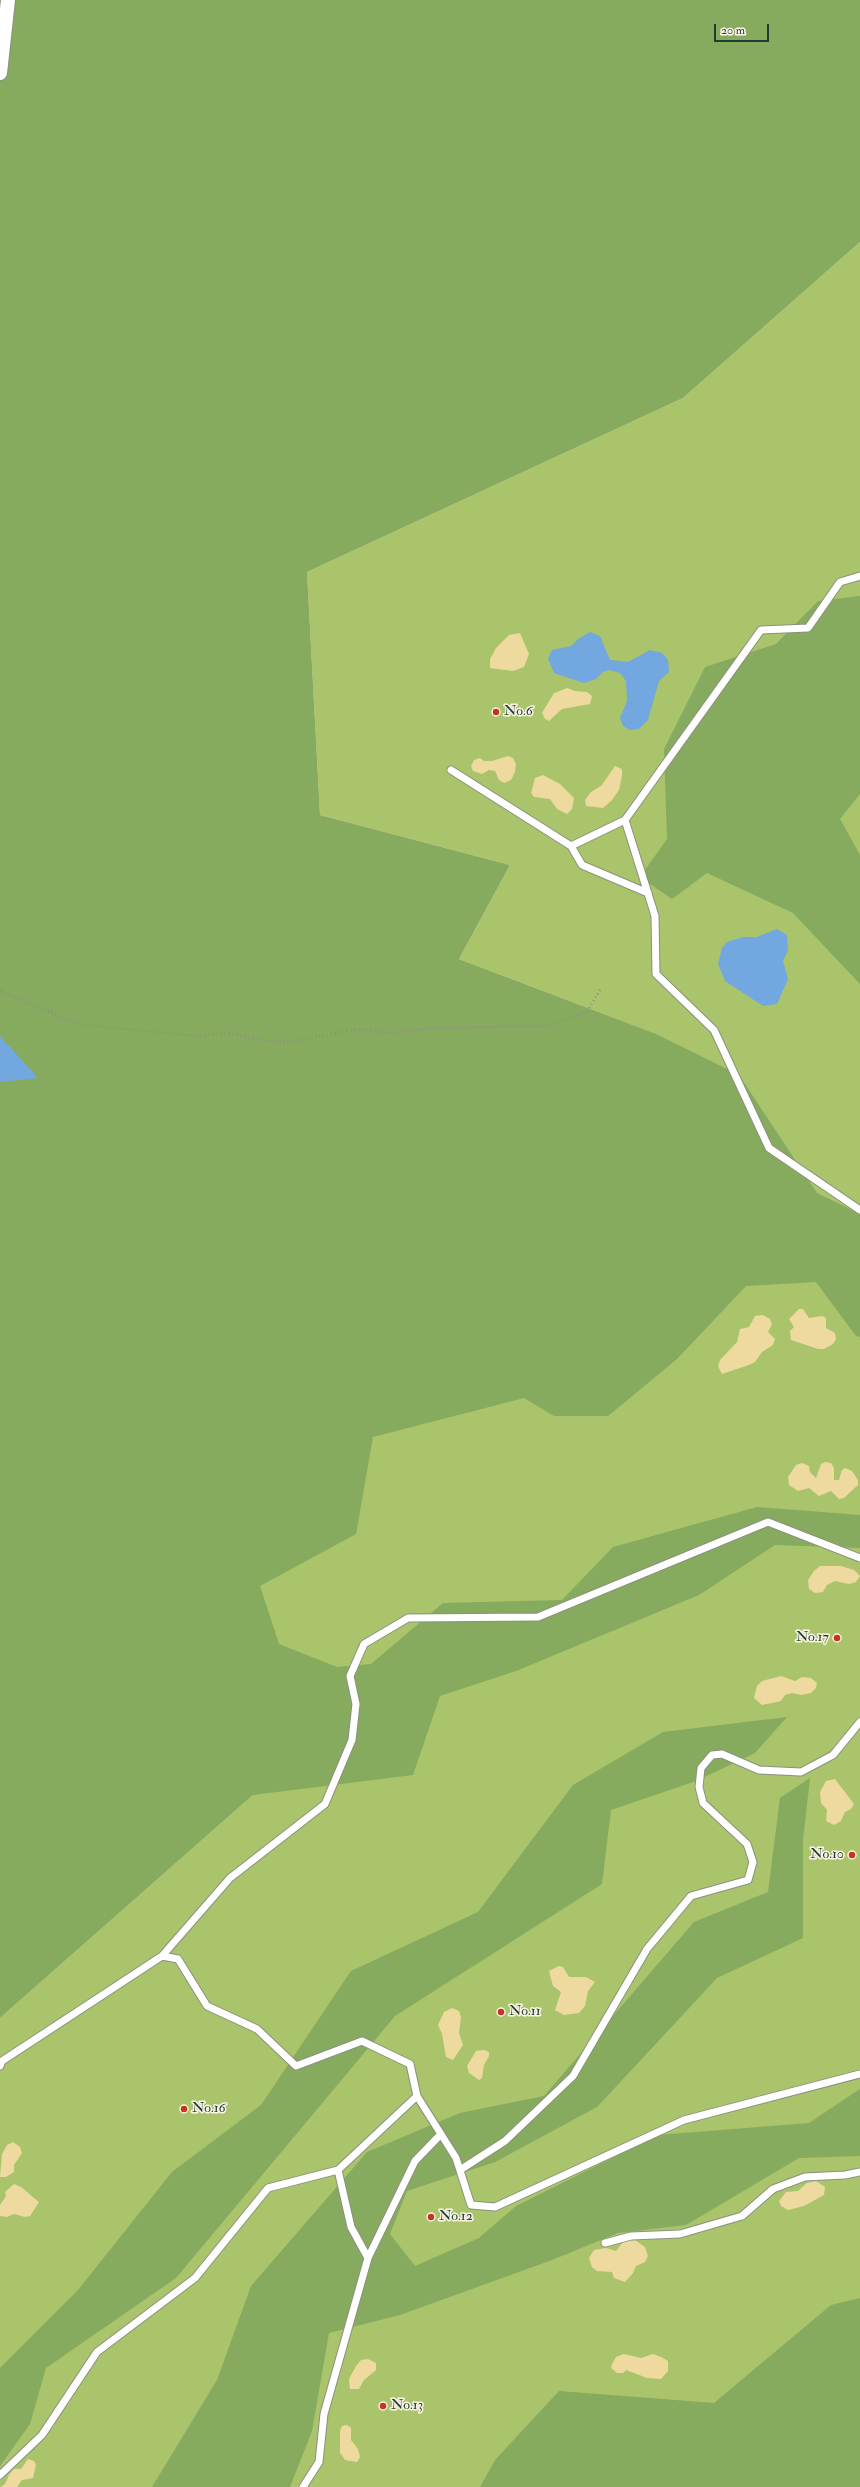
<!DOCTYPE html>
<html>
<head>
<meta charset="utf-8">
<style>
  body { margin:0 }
  #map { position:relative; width:860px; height:2487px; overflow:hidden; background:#f7e5cd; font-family:"IM FELL Double Pica",serif }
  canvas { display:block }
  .scale { position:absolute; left:714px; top:24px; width:55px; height:18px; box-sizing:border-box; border:2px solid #1f3d34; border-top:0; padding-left:5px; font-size:12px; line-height:14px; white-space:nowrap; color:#1f3d34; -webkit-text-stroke:3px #fcf5e5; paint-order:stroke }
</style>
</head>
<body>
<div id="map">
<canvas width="860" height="2487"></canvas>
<div class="scale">20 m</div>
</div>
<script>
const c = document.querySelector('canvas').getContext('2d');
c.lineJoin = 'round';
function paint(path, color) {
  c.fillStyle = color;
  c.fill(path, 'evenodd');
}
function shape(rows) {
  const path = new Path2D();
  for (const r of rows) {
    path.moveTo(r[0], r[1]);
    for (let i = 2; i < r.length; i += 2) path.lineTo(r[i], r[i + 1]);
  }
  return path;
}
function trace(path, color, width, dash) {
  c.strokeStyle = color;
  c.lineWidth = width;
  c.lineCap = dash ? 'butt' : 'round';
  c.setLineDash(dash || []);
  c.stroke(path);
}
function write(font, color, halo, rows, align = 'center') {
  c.font = font + ' "IM FELL Double Pica",serif';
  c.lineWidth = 3;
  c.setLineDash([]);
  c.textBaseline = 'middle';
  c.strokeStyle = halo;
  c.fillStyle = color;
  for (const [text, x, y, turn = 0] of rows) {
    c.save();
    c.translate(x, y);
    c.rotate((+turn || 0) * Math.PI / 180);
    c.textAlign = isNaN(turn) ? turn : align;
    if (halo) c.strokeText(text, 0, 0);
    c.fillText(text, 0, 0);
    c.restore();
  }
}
paint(shape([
  [860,242,860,2362,508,2487,0,2487,0,2018,253,1795,214,1580,654,1033,459,959,510,865,320,815,307,572,683,398]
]), '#a9c46a');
paint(shape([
  [0,0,860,0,860,242,683,398,307,572,320,815,510,865,459,959,654,1033,739,1075,817,1193,860,1214,860,1337,856,1336,816,1282,746,1286,677,1359,608,1416,554,1416,524,1398,373,1437,356,1534,260,1586,279,1644,337,1667,371,1664,443,1603,562,1600,613,1547,757,1507,860,1515,860,1548,775,1545,699,1595,516,1671,440,1696,413,1775,253,1795,0,2018],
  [860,596,860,794,840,819,860,855,860,984,793,913,707,873,672,899,640,877,667,839,664,749,705,667,776,644,818,601],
  [787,1717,755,1753,696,1781,611,1810,602,1884,395,2016,176,2278,46,2368,30,2424,0,2466,0,2368,78,2290,172,2172,261,2105,351,1971,478,1912,573,1785,663,1732],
  [810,1778,803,1840,803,1938,717,1978,597,2107,495,2162,407,2191,390,2234,415,2266,479,2238,516,2206,658,2135,809,2123,860,2089,860,2156,799,2158,686,2225,618,2233,552,2260,400,2315,329,2333,312,2431,290,2487,152,2487,217,2380,251,2286,367,2152,460,2113,544,2096,694,1922,768,1892,780,1798],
  [860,2298,860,2487,480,2487,495,2460,559,2391,714,2403,831,2305]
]), '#86aa5e');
paint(shape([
  [520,633,529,654,524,667,513,671,490,668,490,659,496,648,509,635],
  [567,688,575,691,587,692,592,696,590,704,562,709,549,721,545,719,542,713,554,693],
  [508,756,513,758,516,764,515,772,511,780,504,783,499,780,495,771,489,770,482,774,473,771,471,766,474,760,480,758,484,761,492,761],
  [615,766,622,769,622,776,619,790,612,800,603,808,586,806,585,800,591,792,601,786],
  [543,775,560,784,574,798,572,809,567,814,557,809,550,799,534,797,531,793,535,778],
  [799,1309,803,1309,809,1318,822,1316,826,1318,826,1328,835,1333,836,1339,833,1344,824,1349,818,1349,791,1340,790,1331,794,1327,789,1319],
  [763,1315,770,1319,772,1324,768,1332,775,1339,773,1345,762,1352,755,1362,749,1365,722,1374,718,1366,720,1360,737,1342,740,1329,749,1327,755,1316],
  [825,1462,831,1463,834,1468,834,1480,839,1480,842,1470,845,1468,852,1471,858,1480,858,1485,844,1498,839,1499,831,1491,819,1496,809,1488,798,1491,789,1485,788,1477,796,1465,802,1463,809,1466,810,1472,816,1478,821,1464],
  [820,1566,841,1566,854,1570,860,1576,856,1582,849,1584,835,1581,827,1585,823,1592,815,1593,809,1589,808,1580,814,1571],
  [781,1676,795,1681,802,1677,811,1678,817,1683,816,1688,811,1693,801,1695,792,1693,785,1695,781,1701,762,1705,754,1698,757,1686,762,1681],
  [835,1779,854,1804,851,1809,845,1812,841,1821,834,1825,826,1821,827,1810,821,1803,820,1792,826,1781],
  [559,1966,563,1967,569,1977,586,1977,595,1982,588,1991,585,2006,579,2013,564,2015,555,2010,561,1992,553,1986,549,1971],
  [452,2008,459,2011,461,2017,459,2033,463,2045,453,2060,446,2057,442,2034,438,2025,444,2012],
  [484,2050,489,2052,489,2056,484,2065,482,2078,479,2080,469,2073,467,2066,476,2051],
  [13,2142,20,2147,22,2153,14,2165,14,2172,6,2177,0,2177,2,2154,7,2145],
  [816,2181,825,2187,824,2195,804,2206,788,2210,781,2206,779,2201,786,2192,798,2191,807,2183],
  [14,2184,21,2187,39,2202,30,2216,25,2217,14,2214,7,2217,0,2216,0,2205,6,2196,5,2192],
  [635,2240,645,2247,648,2256,645,2262,636,2266,633,2273,625,2282,614,2278,612,2272,597,2271,592,2267,589,2258,594,2250,606,2248,616,2251,624,2241],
  [624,2354,641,2358,653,2354,661,2357,668,2361,668,2371,661,2379,647,2378,626,2370,623,2373,617,2373,611,2368,612,2364,616,2357],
  [368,2359,376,2363,376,2370,364,2380,359,2389,350,2389,349,2379,356,2366,361,2360],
  [347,2425,351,2428,351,2440,358,2449,360,2457,357,2462,345,2460,340,2453,340,2431,342,2426],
  [28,2459,34,2461,36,2465,33,2478,22,2480,17,2487,1,2487,5,2484,9,2475,14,2469,21,2469]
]), '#eeda9e');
paint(shape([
  [590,632,600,636,610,660,628,662,650,650,662,653,668,660,669,672,659,681,648,720,639,729,630,730,623,726,620,718,627,701,626,681,620,673,609,670,603,672,596,679,584,683,554,673,548,659,552,650,571,646,578,639],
  [777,929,787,935,788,950,783,961,788,979,777,1004,763,1006,725,981,718,964,722,948,727,942,743,937,757,937],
  [0,1036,38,1078,0,1082]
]), '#72a7df');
const service = shape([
  [451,770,571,846,582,865,648,893],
  [625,820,655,916,656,974,714,1030,769,1148,860,1210],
  [571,846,625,820,761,630,808,628,840,582,860,576],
  [162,1956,178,1959,207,2006,257,2029,296,2066,362,2041,410,2064,417,2096,456,2158,471,2205,495,2207,684,2120,860,2074],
  [0,2066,2,2061,162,1956,230,1878,325,1804,352,1740,356,1704,350,1676,364,1644,408,1618,538,1617,768,1522,860,1558],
  [338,2170,351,2227,368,2258],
  [460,2170,505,2141,573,2076,647,1949,691,1896,748,1880,753,1862,747,1844,703,1803,699,1787,701,1768,712,1755,722,1754,759,1770,801,1772,833,1755,860,1722],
  [605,2243,631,2236,680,2234,742,2216,773,2189,805,2177,845,2175,860,2172],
  [0,2475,42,2435,97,2352,195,2278,268,2188,338,2170,417,2096],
  [303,2487,319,2462,324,2414,368,2258,415,2161,441,2134]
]);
const minor = shape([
  [0,73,8,0]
]);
trace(service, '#8b9180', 9);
trace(minor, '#8b9180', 16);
trace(shape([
  [0,991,81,1025,198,1036,228,1033,266,1041,288,1042,359,1029,389,1033,434,1028,546,1026,587,1012,600,990]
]), '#8b9180', 2.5, [1, 3]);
trace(service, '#fff', 7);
trace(minor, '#fff', 14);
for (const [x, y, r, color] of [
  [496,712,4,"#c8321e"],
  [837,1638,4,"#c8321e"],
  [852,1855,4,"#c8321e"],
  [501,2012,4,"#c8321e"],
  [184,2109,4,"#c8321e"],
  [431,2217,4,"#c8321e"],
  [383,2406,4,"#c8321e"]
]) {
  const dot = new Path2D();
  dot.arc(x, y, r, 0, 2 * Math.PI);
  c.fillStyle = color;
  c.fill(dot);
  trace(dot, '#fcf5e5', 1.5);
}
write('14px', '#1f3d34', '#fcf5e5', [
  ["No.6",504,712],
  ["No.17",829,1638,"right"],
  ["No.10",844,1855,"right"],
  ["No.11",509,2012],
  ["No.16",192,2109],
  ["No.12",439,2217],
  ["No.13",391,2406]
], 'left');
</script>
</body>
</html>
